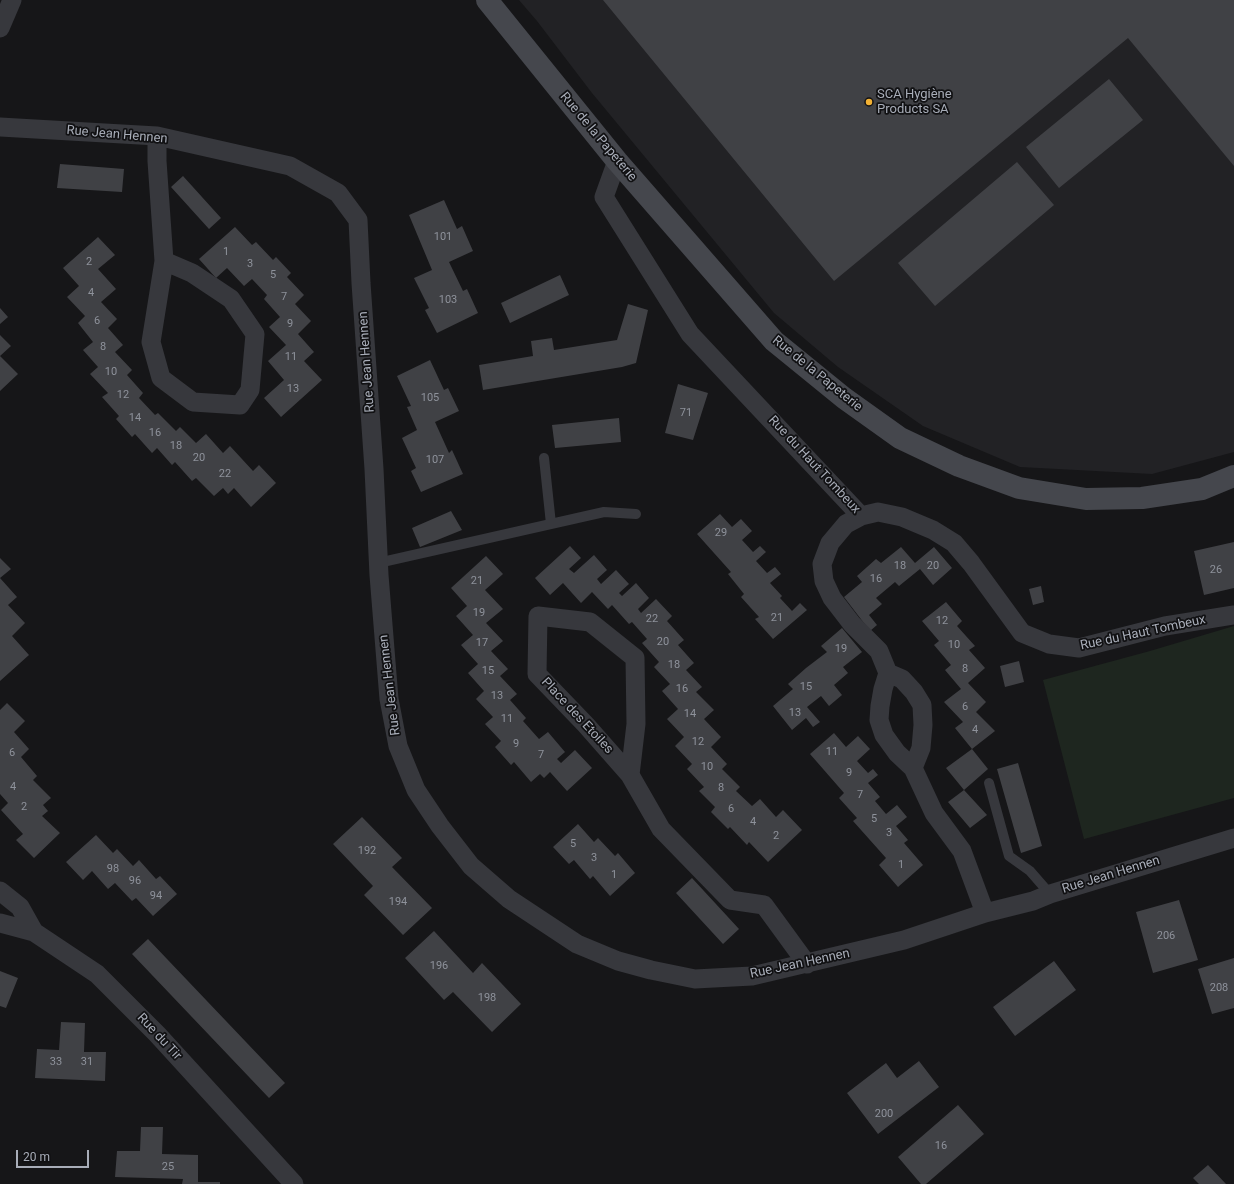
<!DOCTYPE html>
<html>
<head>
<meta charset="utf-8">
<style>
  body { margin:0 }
  #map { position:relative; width:1234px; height:1184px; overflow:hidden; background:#161618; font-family:Roboto,sans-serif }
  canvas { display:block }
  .scale { position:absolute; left:16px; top:1150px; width:73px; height:18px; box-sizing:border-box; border:2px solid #a8adb8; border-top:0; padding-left:5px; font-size:12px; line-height:14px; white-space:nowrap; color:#a8adb8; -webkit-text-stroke:3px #111113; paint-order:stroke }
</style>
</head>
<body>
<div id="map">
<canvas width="1234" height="1184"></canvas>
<div class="scale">20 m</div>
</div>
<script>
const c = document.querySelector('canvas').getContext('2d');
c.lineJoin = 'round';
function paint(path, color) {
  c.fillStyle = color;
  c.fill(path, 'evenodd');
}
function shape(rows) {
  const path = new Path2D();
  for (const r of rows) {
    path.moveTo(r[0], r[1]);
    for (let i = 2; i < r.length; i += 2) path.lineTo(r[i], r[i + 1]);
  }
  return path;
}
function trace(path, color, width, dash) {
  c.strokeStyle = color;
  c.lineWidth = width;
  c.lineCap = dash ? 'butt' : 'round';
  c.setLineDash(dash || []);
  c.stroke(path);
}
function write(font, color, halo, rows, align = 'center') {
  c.font = font + ' Roboto,sans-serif';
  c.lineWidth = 3.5;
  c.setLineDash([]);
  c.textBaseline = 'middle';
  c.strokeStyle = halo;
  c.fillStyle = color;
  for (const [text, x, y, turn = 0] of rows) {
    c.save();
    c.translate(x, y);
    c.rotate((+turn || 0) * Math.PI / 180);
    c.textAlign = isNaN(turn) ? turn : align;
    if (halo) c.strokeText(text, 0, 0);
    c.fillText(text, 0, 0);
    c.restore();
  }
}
paint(shape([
  [519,0,1234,0,1234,452,1152,474,1020,467,923,426,838,367,774,313,592,93,537,21]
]), '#222225');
paint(shape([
  [1234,626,1234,798,1084,839,1043,680,1150,651]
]), '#1e261f');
paint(shape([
  [603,0,1234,0,1234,166,1128,38,834,281],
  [1109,79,1143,120,1059,188,1026,147],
  [1017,162,1054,205,935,306,898,263],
  [60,164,124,169,122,192,57,188],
  [183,176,221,218,209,229,171,187],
  [444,200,457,229,462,226,473,251,449,262,463,291,467,289,478,313,437,333,425,310,429,308,414,278,432,270,409,215],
  [235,227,252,245,256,242,273,260,276,257,291,273,287,277,304,295,295,304,311,321,298,334,314,352,304,361,322,380,281,417,264,398,284,380,268,361,286,345,269,327,280,317,264,299,267,295,252,279,244,286,227,268,216,278,199,259],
  [98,237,115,255,98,269,116,289,101,302,117,319,108,328,123,345,115,352,132,370,127,375,143,393,139,398,155,415,158,413,176,431,180,427,196,443,206,434,223,453,230,446,253,471,259,465,276,483,251,507,234,488,228,494,223,488,214,496,196,478,192,481,175,462,172,465,157,448,152,453,135,434,132,437,116,419,119,416,102,397,108,393,90,374,98,367,83,350,93,342,78,323,85,316,67,297,79,286,63,268],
  [560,275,569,295,510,323,501,303],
  [628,304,648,310,636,363,622,367,483,390,479,365,533,356,531,341,552,338,554,350,617,340],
  [0,308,8,317,0,324],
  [0,335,11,346,0,356,18,374,0,391],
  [430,360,444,390,448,388,459,411,435,422,449,453,452,450,463,474,421,492,411,471,416,468,402,438,417,430,407,407,411,406,397,376],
  [678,384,708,393,693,440,665,433],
  [619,418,621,442,555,448,552,425],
  [451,511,462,530,420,547,412,528],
  [720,514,732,527,741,519,752,531,742,540,753,552,760,546,766,552,756,561,767,573,775,567,781,574,770,583,782,596,780,598,792,611,800,603,807,610,773,639,755,619,759,617,741,597,744,594,728,574,731,572,697,534],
  [1234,542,1234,588,1204,595,1194,551],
  [570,546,581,558,569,569,574,573,594,555,607,570,597,579,601,584,616,570,629,584,619,593,622,596,636,583,649,598,638,609,641,613,656,599,672,616,667,621,684,640,678,645,694,663,686,670,702,687,696,692,714,710,704,719,721,737,711,747,727,764,722,769,740,787,736,791,752,806,760,799,776,817,783,810,802,830,768,862,749,842,747,845,730,827,728,829,711,812,715,807,699,791,704,787,687,769,692,764,675,746,684,737,667,719,678,709,662,691,670,684,654,667,659,662,642,643,647,639,632,622,629,624,612,605,608,609,592,592,581,603,563,583,550,595,535,578],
  [901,547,915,563,934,547,952,568,933,585,920,569,899,586,895,582,876,598,882,604,869,615,877,625,870,631,844,597,862,582,857,576,876,559,881,563],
  [486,556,503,574,485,590,503,609,486,623,503,641,491,651,508,669,500,676,517,694,510,700,526,718,523,721,539,739,548,732,565,752,557,759,561,763,575,750,592,768,567,791,550,772,544,778,540,774,531,782,514,762,511,765,495,747,501,741,485,724,493,717,476,699,484,691,468,673,478,664,461,645,473,635,456,616,467,606,451,588],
  [0,558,11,569,0,578,17,597,8,605,25,623,12,636,29,655,0,681],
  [1041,586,1044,602,1033,605,1029,589],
  [946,602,962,621,957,626,975,646,969,650,985,668,968,683,986,702,976,712,995,731,972,749,955,728,963,722,944,702,961,689,945,670,951,665,934,645,939,641,922,621],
  [842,628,862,652,843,667,848,673,834,685,842,695,829,706,821,696,807,707,820,722,813,727,806,718,792,730,773,706,793,689,788,684,806,668,827,652,821,646],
  [1019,661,1024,682,1005,687,1000,666],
  [7,703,25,721,14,732,29,749,21,757,37,776,33,780,51,798,43,805,48,811,42,816,60,833,34,858,16,840,23,834,1,810,8,803,0,794,0,710],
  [834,733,846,747,858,736,870,749,857,761,868,773,873,769,878,775,868,783,880,797,875,801,886,814,897,805,907,817,896,826,908,840,904,843,923,865,898,887,879,865,886,858,853,821,857,818,839,798,844,793,810,754],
  [972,749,988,769,964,790,946,768],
  [1018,763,1042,846,1021,853,997,769],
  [964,790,987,815,970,828,948,802],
  [362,817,402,858,392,867,432,908,403,935,364,895,373,886,333,844],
  [578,824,594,842,598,838,615,856,618,853,635,873,610,896,593,876,590,879,574,860,569,864,553,847],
  [96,835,113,853,117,849,133,866,139,860,156,879,160,876,177,894,153,916,136,898,132,901,115,883,108,889,92,871,83,880,66,862],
  [692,878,739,929,723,944,676,893],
  [1179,900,1198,960,1153,973,1136,912],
  [434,931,473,973,482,963,521,1004,492,1032,453,992,444,1000,405,958],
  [148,939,285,1083,269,1098,132,954],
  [1234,958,1234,1008,1212,1014,1198,969],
  [1054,961,1076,990,1015,1036,993,1007],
  [0,971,18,978,6,1008,0,1006],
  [61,1022,85,1023,84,1052,106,1052,105,1081,35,1078,37,1049,59,1050],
  [919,1061,939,1087,878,1134,847,1093,886,1063,897,1078],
  [958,1105,984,1134,926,1184,921,1184,898,1157],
  [141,1127,163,1127,162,1154,198,1155,198,1182,220,1182,220,1184,182,1184,183,1179,115,1177,117,1151,140,1151],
  [1208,1165,1226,1184,1199,1184,1193,1178]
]), '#404145');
trace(shape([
  [544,458,551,524],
  [378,563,604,512,636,514],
  [989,783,1009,856,1030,871,1050,894]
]), '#37383d', 10);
trace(shape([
  [0,28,12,0],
  [0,127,157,136,290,166,338,193,358,220,361,283,374,469,379,575,389,699,398,746,416,790,440,826,471,866,509,899,577,944,618,961,651,970,695,979,752,976,904,940,985,913,1033,901,1050,894,1234,838],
  [157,136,157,161,164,261,151,342,161,378,193,402,240,405,250,390,255,334,231,299,192,273,164,261],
  [617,161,604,197,690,334,861,516],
  [888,673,902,679,914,692,922,705,923,725,921,748,913,768],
  [630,775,586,725,537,674,538,616,590,622,635,658,636,724,630,775,661,829,730,900,764,905,807,964],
  [0,891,20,907,34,932],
  [985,913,962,851,934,813,913,768,897,753,884,735,879,720,880,706,883,689,888,673,879,651,852,624,832,598,824,581,822,564,830,543,846,524,861,516,878,512,902,517,933,530,954,543,971,563,1022,633,1049,644,1079,648,1165,626,1234,615],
  [0,923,34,932,97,974,157,1034,294,1184]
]), '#37383d', 19);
trace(shape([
  [487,0,617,161,774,341,844,398,900,438,959,466,1019,488,1086,499,1142,498,1202,489,1234,476]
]), '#45474d', 22);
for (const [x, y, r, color] of [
  [869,102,4,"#f2b134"]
]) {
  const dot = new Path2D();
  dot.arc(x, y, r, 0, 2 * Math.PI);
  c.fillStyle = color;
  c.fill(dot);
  trace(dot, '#111113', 1.5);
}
write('11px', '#8e929b', null, [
  ["101",443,237],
  ["1",226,252],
  ["2",89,262],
  ["3",250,264],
  ["5",273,275],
  ["4",91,293],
  ["7",284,297],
  ["103",448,300],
  ["6",97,321],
  ["9",290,324],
  ["8",103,347],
  ["11",291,357],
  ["10",111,372],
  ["13",293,389],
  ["12",123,395],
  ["105",430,398],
  ["71",686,413],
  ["14",135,418],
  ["16",155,433],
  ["18",176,446],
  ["20",199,458],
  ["107",435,460],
  ["22",225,474],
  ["29",721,533],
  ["18",900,566],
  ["20",933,566],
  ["26",1216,570],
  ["16",876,579],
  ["21",477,581],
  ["19",479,613],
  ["21",777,618],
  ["22",652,619],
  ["12",942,621],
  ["20",663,642],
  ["17",482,643],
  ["10",954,645],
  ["19",841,649],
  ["18",674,665],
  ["8",965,669],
  ["15",488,671],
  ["15",806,687],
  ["16",682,689],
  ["13",497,696],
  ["6",965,707],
  ["13",795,713],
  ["14",690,714],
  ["11",507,719],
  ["4",975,730],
  ["12",698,742],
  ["9",516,744],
  ["11",832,752],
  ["6",12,753],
  ["7",541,755],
  ["10",707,767],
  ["9",849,773],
  ["4",13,787],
  ["8",721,788],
  ["7",860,795],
  ["2",24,807],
  ["6",731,809],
  ["5",874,819],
  ["4",753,822],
  ["3",889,833],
  ["2",776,836],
  ["5",573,844],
  ["192",367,851],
  ["3",594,858],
  ["1",901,865],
  ["98",113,869],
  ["1",614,875],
  ["96",135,881],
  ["94",156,896],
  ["194",398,902],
  ["206",1166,936],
  ["196",439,966],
  ["208",1219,988],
  ["198",487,998],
  ["33",56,1062],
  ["31",87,1062],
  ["200",884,1114],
  ["16",941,1146],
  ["25",168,1167]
]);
write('13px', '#a8adb8', '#111113', [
  ["SCA Hygiène",877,95],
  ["Products SA",877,110]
], 'left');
write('13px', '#a8adb8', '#111113', [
  ["Rue Jean Hennen",117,135,5],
  ["Rue de la Papeterie",598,137,50],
  ["Rue Jean Hennen",367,362,-94],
  ["Rue de la Papeterie",817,374,39],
  ["Rue du Haut Tombeux",814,465,47],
  ["Rue du Haut Tombeux",1143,633,-12],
  ["Rue Jean Hennen",390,685,-97],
  ["Place des Etoiles",577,716,47],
  ["Rue Jean Hennen",1111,875,-17],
  ["Rue Jean Hennen",800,964,-12],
  ["Rue du Tir",159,1037,47]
]);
</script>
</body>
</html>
